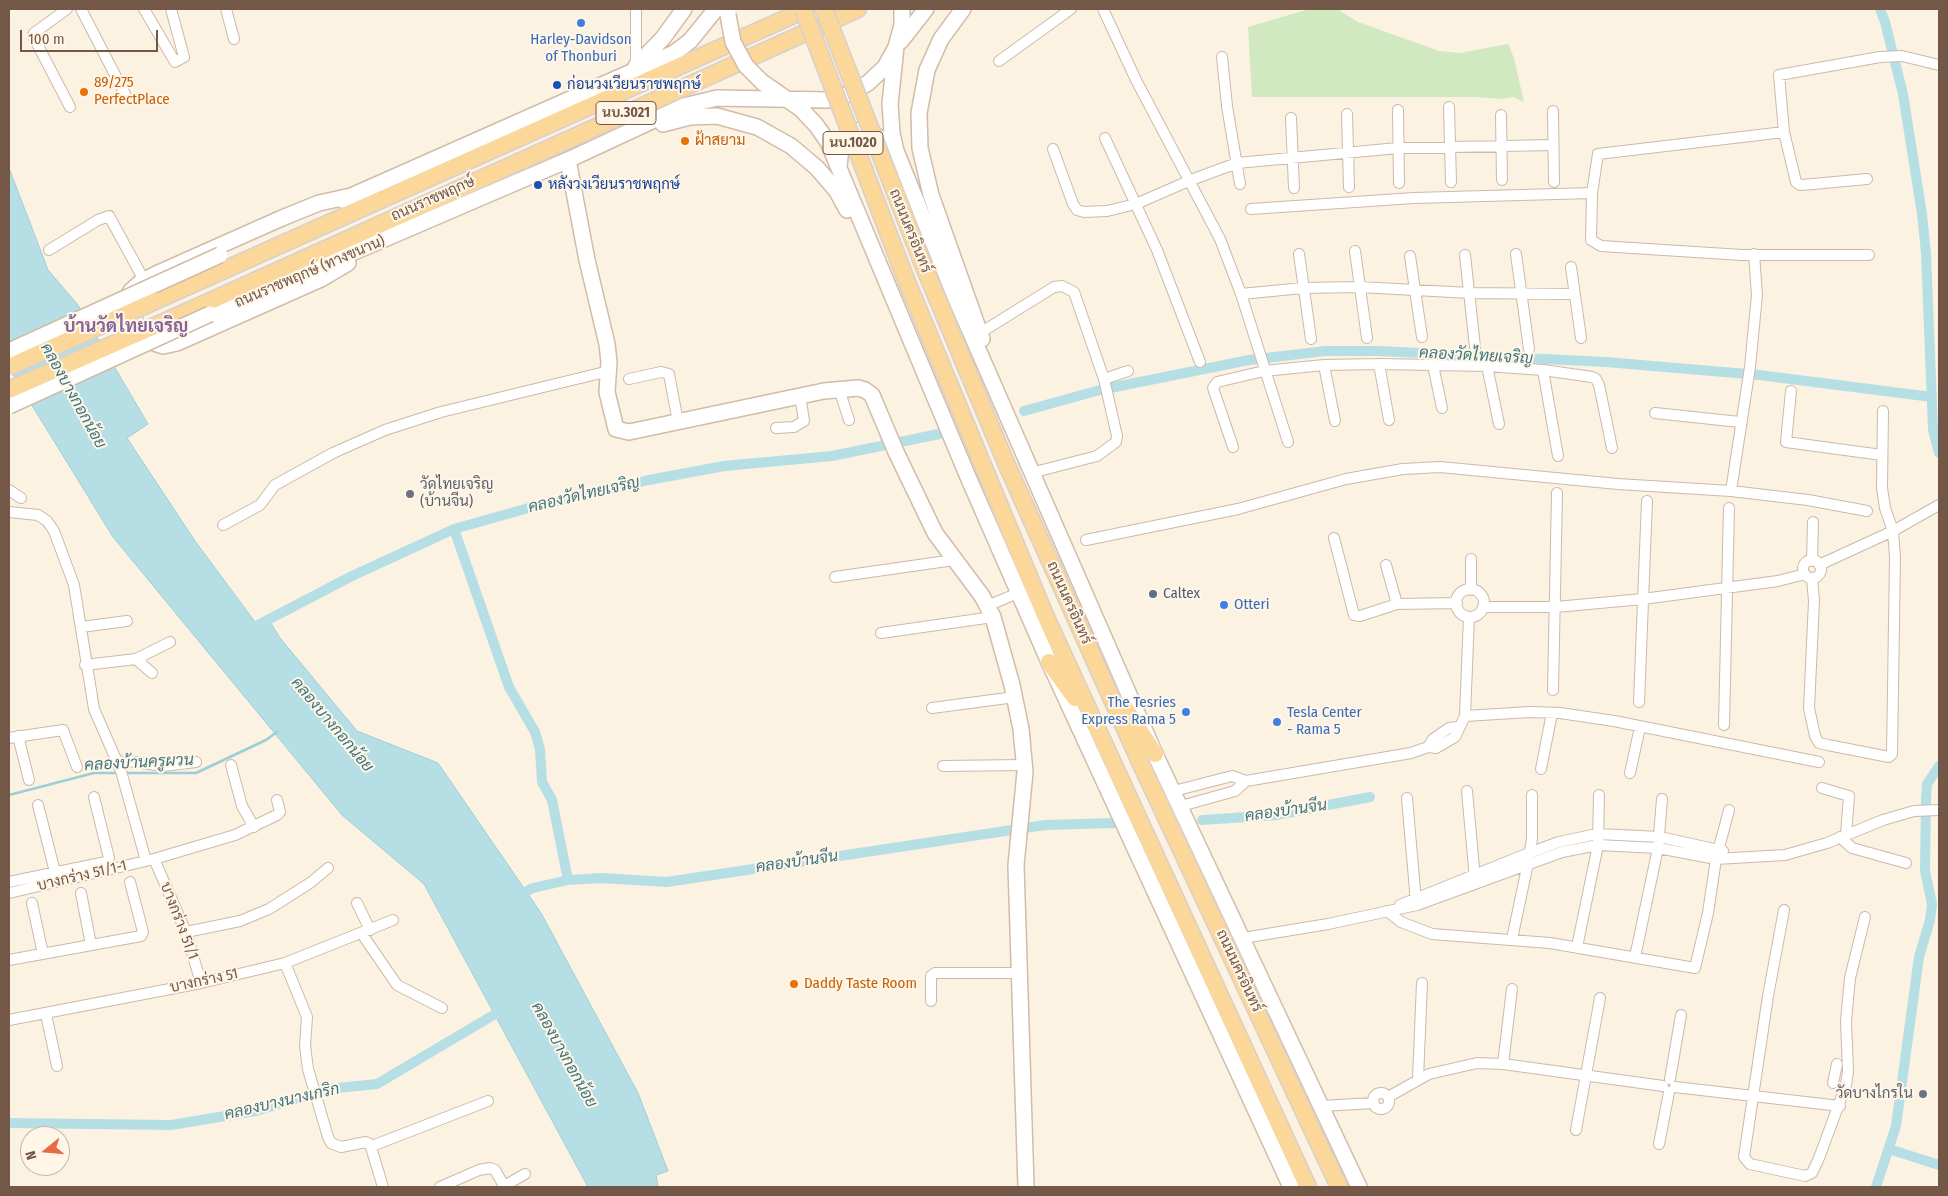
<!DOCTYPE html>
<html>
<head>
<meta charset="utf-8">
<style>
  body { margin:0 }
  #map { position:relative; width:1948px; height:1196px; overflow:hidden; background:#fcf2e2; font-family:"Fira Sans Condensed",sans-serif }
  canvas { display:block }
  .frame { position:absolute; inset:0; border:10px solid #735848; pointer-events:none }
  .north { position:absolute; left:20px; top:1126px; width:50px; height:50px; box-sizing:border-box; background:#fff6e8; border:1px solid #c7b7a8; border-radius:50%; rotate:253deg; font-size:14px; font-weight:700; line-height:20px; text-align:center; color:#735848 }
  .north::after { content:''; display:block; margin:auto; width:18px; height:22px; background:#e76946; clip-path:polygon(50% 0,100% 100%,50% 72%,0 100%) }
  .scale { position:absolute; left:20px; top:30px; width:138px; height:22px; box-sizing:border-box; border:2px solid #735848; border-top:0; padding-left:6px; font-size:15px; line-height:18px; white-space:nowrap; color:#735848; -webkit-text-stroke:4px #fff6e8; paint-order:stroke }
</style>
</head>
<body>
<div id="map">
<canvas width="1948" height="1196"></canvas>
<div class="frame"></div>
<div class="north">N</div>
<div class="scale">100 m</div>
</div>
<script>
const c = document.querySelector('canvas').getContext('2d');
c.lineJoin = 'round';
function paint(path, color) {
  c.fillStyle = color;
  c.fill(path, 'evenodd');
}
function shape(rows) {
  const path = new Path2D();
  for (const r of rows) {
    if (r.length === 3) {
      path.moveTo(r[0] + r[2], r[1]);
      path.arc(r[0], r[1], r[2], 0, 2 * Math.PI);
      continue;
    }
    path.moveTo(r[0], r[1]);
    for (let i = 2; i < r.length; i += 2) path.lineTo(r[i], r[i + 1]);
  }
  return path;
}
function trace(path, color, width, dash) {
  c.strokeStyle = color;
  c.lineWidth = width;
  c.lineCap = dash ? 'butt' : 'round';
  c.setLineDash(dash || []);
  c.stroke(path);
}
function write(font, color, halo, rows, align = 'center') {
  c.font = font + ' "Fira Sans Condensed",Sarabun,sans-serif';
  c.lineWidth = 4;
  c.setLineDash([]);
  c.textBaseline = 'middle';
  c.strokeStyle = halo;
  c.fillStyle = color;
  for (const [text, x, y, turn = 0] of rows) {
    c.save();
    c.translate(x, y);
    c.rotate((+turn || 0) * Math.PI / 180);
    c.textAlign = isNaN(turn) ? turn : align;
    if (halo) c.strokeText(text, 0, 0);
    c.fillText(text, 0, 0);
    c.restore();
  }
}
paint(shape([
  [1309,9,1337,9,1358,22,1439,51,1460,53,1508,44,1514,58,1524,102,1513,97,1502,99,1474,97,1252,97,1248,27]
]), '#d1e9c0');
const water = shape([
  [9,168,48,270,78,305,148,424,127,438,195,541,255,622,267,617,280,638,357,731,438,763,541,913,638,1093,668,1171,656,1175,658,1187,588,1187,424,884,342,815,113,537,9,368,9,168]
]);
paint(water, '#b6dfe5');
trace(water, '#9dced7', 1);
trace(shape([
  [125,773,196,773,266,740,277,732],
  [9,795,94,773,119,773]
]), '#9dced7', 2.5);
trace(shape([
  [1880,9,1885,22,1903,94,1922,214,1926,253,1933,430,1939,453],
  [1024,411,1100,390,1249,360,1325,351,1379,351,1606,362,1759,375,1932,397],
  [454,529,509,687,535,732,540,749,542,782,552,800,568,880],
  [258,625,352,576,454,529,532,507,649,480,724,466,832,456,939,434],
  [1202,820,1276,815,1370,797],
  [515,897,533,888,568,880,601,878,667,882,1045,825,1114,823],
  [9,1123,171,1125,256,1111,328,1089,377,1084,507,1007],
  [1889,1149,1939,1165],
  [1876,1187,1896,1126,1919,957,1930,920,1932,904,1925,871,1926,800,1927,784,1939,766]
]), '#b6dfe5', 10);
const street = shape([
  [67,9,34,33,33,36,70,107],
  [81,9,126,96],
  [144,9,175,62,184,57,171,9],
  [226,9,234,39],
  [636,9,636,65],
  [1103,9,1136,80,1220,239,1241,294,1288,442],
  [1222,57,1227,106,1240,184],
  [999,61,1071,9],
  [1449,107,1451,182],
  [1398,110,1399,183],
  [1553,111,1554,182],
  [1347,114,1349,187],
  [1501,115,1502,180],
  [1291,118,1294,188],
  [1784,132,1598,154,1592,193,1591,240,1601,246,1742,255,1869,255],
  [1105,138,1157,250,1200,362],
  [1053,149,1073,204,1077,210,1084,212,1107,211,1136,204,1191,180,1237,163,1398,148,1553,145],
  [1867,179,1813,184,1800,185,1796,182,1784,132,1779,75,1880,57,1902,56,1939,65],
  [1251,209,1414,198,1592,193],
  [49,250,98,220,109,216,144,280],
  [1355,251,1367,338],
  [1299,254,1311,339],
  [1516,254,1529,349],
  [1465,255,1475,347],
  [1410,256,1422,337],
  [1571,267,1581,338],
  [1241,294,1303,288,1360,287,1470,293,1575,294],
  [980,333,1054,287,1062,286,1074,292,1104,379,1128,371],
  [1379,364,1389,420],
  [1324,365,1335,421],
  [1433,365,1442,408],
  [1487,366,1499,424],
  [1543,370,1558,456],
  [629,379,661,372,669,374,678,422],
  [839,389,849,420],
  [1791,391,1786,442,1882,455],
  [1655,413,1740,422],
  [776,428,794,427,804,421,800,395],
  [1233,447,1213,388,1217,382,1264,371,1324,365,1379,364,1487,366,1543,370,1592,377,1596,379,1599,385,1612,448],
  [1031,473,1097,456,1116,442,1117,436,1104,379],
  [9,490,21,498],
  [1731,491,1750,367,1757,295,1754,254],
  [9,512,38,515,47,521,54,531,74,585,94,709,121,771,146,861],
  [223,525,260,505,275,485,333,453,385,430,441,412,609,371],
  [1334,538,1354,615,1360,616,1397,604,1457,603],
  [1086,540,1238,509,1346,479,1403,469,1440,467,1618,484,1731,491,1808,500,1867,511],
  [1812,569,9],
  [1812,561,1813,522],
  [1386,565,1397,604],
  [1819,565,1893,531,1939,505],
  [835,577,954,560],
  [1812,578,1814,601,1809,708,1815,736,1819,743,1828,745,1889,757,1892,754,1895,557,1893,531,1885,508,1882,488,1883,411],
  [1470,603,14],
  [1471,590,1471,559],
  [987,606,1018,593],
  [1484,607,1556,607,1643,599,1778,581,1805,574],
  [81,627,127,621],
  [881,633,993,617],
  [136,659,152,673],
  [85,665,136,659,170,642],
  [1553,690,1557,493],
  [1639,702,1647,501],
  [932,708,1015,697],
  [1465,716,1530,712,1560,713,1614,721,1819,762],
  [1724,725,1729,508],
  [18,736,29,780],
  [9,738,63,730,77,767],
  [1428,747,1433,739,1449,728,1458,727],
  [118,762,128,761,163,766,196,762],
  [231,765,242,806,254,827],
  [943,766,1024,765],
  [1541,769,1552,713],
  [1630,773,1640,727],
  [1822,788,1849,796,1846,835],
  [1174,791,1232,776,1246,781,1411,753,1428,747,1436,748,1455,737,1465,716,1469,617],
  [1467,791,1475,879],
  [1407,798,1416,902],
  [38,805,55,872],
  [1181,806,1235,791,1246,781],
  [1840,837,1852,848,1906,863],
  [154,859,186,932,201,983],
  [9,882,106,862,109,858,107,850,94,797],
  [9,893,154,859,235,835,277,815,280,812,277,800],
  [81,893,91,945],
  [32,903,43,954],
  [357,903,370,930],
  [1400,905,1529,853,1559,842,1597,834,1660,837,1723,851],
  [1784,910,1768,996,1744,1157,1750,1164,1805,1176,1812,1173,1819,1158,1846,1085,1848,1071,1846,1021,1850,978,1865,917],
  [1387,911,1401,922,1432,934,1550,943,1695,968,1708,913,1716,859,1729,810],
  [186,932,240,921,269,909,310,883,328,868],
  [362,934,397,985,442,1008],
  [1243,938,1328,924,1417,905,1562,852,1598,845,1658,848,1716,859,1785,855,1827,843,1883,820,1914,811,1939,810],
  [1512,939,1528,863,1532,839,1532,795],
  [1577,947,1598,845,1599,795],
  [1635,957,1658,848,1662,799],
  [9,960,141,936,143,932,130,882],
  [285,963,307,1017,305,1046,308,1069,328,1137,331,1143,341,1147,366,1142,370,1144,383,1187],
  [931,1001,931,976,935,973,1020,973],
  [46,1014,57,1066],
  [9,1020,201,983,285,963,393,920],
  [1503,1064,1512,989],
  [1418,1079,1422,983],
  [1670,1079,1681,1015],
  [1833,1083,1837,1064],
  [1675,1087,1840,1106],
  [1381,1101,8],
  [1388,1097,1429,1074,1477,1063,1503,1064,1663,1086],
  [1321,1106,1374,1103],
  [1576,1130,1600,998],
  [1659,1144,1669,1092],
  [372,1146,488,1101],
  [440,1187,479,1170,490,1168,495,1170,504,1186,525,1174]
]);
const secondary = shape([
  [963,9,941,39,927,70,919,113,920,148,931,195,982,339],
  [901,41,926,9],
  [896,47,890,104,892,133,896,151,956,299,1155,754,1359,1187],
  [636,66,663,38,684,9],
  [762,82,801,109,816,125,828,142,968,477,1049,662,1291,1187],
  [663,124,690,117,717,116,757,127,791,146,817,168,836,190,847,210],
  [568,160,587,260,607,344,609,362,607,392,616,429,629,432,824,391,858,388,865,390,872,395,896,452,935,533,982,596,993,617,1012,685,1021,729,1025,772,1016,865,1026,1187],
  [839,167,841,148,850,135,860,130,871,132,881,139],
  [342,200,674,53,690,41,716,9],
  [348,263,321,279,177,343,163,346,151,342,143,335,127,307,127,298,131,291,141,282,156,274,282,218,319,203,351,196],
  [210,314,568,160,684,106,717,98,827,100,849,94,868,83,885,67,896,47,902,25,902,9]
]);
const primary = shape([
  [924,267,1006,463,1140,762,1339,1187],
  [905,277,1045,615,1308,1187],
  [155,301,807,9],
  [166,321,858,9],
  [1049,662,1075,698],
  [1125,708,1155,754]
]);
trace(street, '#cdb9a9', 12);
trace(secondary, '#d2bba9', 18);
trace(primary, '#d8d0cc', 19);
trace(street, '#fff', 10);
trace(secondary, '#fff', 15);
trace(primary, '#fbd79a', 16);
const secondaryBridge = shape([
  [728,15,733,42,746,66,762,82],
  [9,351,220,255],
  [9,406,210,314]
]);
const primaryBridge = shape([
  [803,9,905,277],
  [824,9,924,267],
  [9,367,155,301],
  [9,390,166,321]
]);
trace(secondaryBridge, '#d2bba9', 18, []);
trace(primaryBridge, '#d8d0cc', 19, []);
trace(secondaryBridge, '#fff', 15);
trace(primaryBridge, '#fbd79a', 16);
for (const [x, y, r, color] of [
  [581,23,5,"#3f7fe0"],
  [557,85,5,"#1a4fb4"],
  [84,92,5,"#e8710a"],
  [685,141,5,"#e8710a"],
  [538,185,5,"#1a4fb4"],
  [410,494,5,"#6b7280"],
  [1153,594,5,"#5c6f8a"],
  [1224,605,5,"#3f7fe0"],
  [1186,712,5,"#3f7fe0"],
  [1277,722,5,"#3f7fe0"],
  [794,984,5,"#e8710a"],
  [1923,1094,5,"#6b7280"]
]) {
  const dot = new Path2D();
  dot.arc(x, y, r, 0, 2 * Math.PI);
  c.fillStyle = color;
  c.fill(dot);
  trace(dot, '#fff6e8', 2);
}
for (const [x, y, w] of [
  [626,113,60],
  [853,143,60]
]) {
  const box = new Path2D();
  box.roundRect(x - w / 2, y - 11.5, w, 23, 4);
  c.fillStyle = '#fff6e8';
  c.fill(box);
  trace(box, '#735848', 1);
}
write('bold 14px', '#735848', null, [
  ["นบ.3021",626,113],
  ["นบ.1020",853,143]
]);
write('15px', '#366cbe', '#fff6e8', [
  ["Harley-Davidson",581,40,"center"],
  ["of Thonburi",581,57,"center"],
  ["Otteri",1234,605],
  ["The Tesries",1176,703,"right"],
  ["Express Rama 5",1176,720,"right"],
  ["Tesla Center",1287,713],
  ["- Rama 5",1287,730]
], 'left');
write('15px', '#c56008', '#fff6e8', [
  ["89/275",94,83],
  ["PerfectPlace",94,100],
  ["ฝ้าสยาม",695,141],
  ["Daddy Taste Room",804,984]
], 'left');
write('15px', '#164399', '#fff6e8', [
  ["ก่อนวงเวียนราชพฤกษ์",567,85],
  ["หลังวงเวียนราชพฤกษ์",548,185]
], 'left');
write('15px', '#735848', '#fff6e8', [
  ["ถนนราชพฤกษ์",433,199,-24],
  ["ถนนนครอินทร์",910,231,68],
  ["ถนนราชพฤกษ์ (ทางขนาน)",310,272,-23],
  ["ถนนนครอินทร์",1069,603,66],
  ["บางกร่าง 51/1-1",82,876,-13],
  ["บางกร่าง 51/1",179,921,69],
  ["ถนนนครอินทร์",1239,971,65],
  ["บางกร่าง 51",204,981,-12]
]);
write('15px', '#5b616d', '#fff6e8', [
  ["วัดไทยเจริญ",420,485],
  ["(บ้านจีน)",420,502],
  ["วัดบางไกรใน",1913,1094,"right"]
], 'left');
write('15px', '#4e5e75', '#fff6e8', [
  ["Caltex",1163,594]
], 'left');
write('italic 16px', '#3f7680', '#fff6e8', [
  ["คลองวัดไทยเจริญ",1476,356,3],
  ["คลองบางกอกน้อย",73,396,61],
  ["คลองวัดไทยเจริญ",584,495,-13],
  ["คลองบางกอกน้อย",332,725,50],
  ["คลองบ้านครูผวน",139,763,-3],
  ["คลองบ้านจีน",1286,811,-8],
  ["คลองบ้านจีน",797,862,-8],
  ["คลองบางกอกน้อย",564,1055,61],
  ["คลองบางนางเกริก",282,1102,-13]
]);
write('bold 18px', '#866497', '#fff6e8', [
  ["บ้านวัดไทยเจริญ",126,327]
]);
</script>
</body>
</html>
